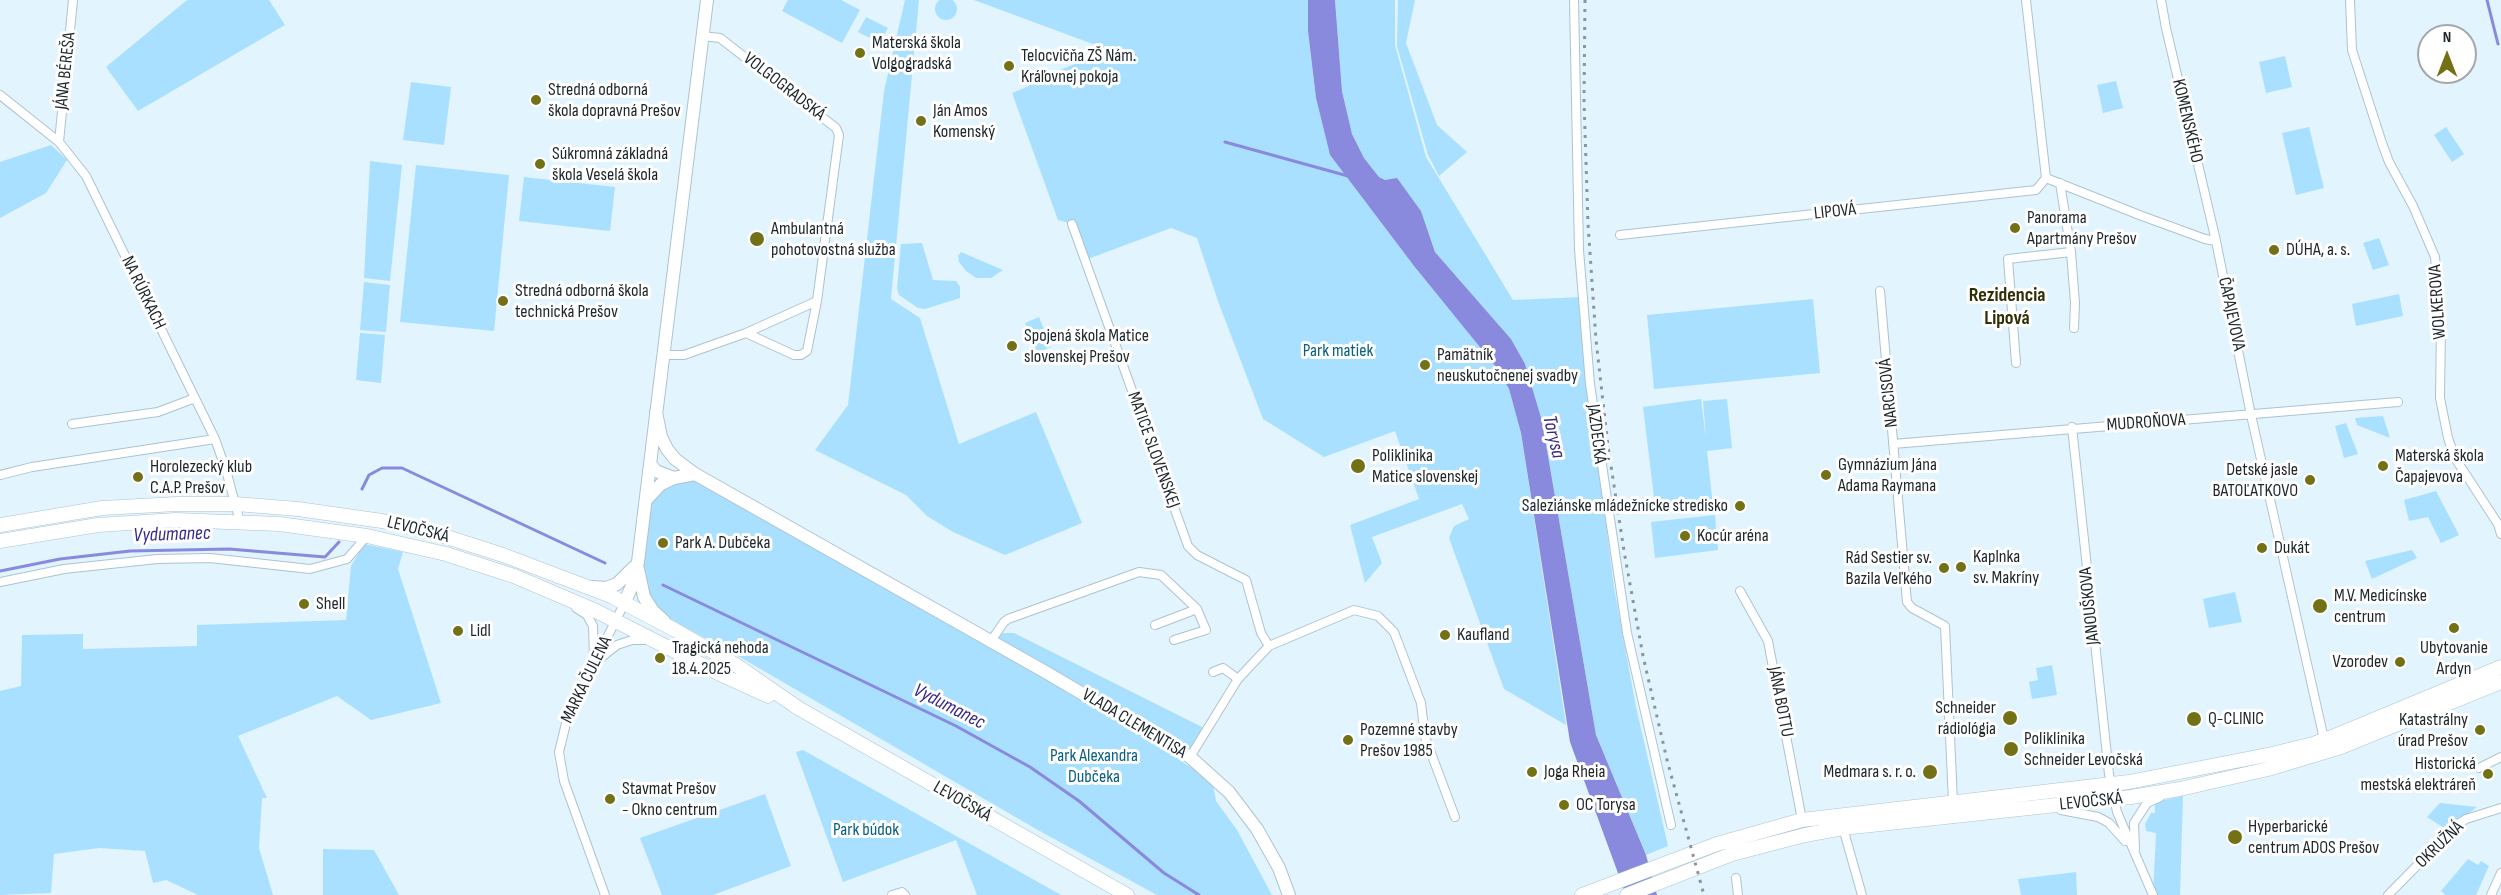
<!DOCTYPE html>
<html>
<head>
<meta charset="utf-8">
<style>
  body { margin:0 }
  #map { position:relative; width:2501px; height:895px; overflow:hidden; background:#e2f4fe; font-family:"Sofia Sans Condensed",sans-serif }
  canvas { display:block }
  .north { position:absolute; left:2417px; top:24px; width:60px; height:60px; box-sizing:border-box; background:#fff; border:2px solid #a5a8aa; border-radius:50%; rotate:0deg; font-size:16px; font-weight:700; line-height:24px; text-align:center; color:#1d262a }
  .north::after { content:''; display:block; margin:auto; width:21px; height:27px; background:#737115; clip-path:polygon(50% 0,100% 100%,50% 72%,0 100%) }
</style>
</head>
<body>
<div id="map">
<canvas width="2501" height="895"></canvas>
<div class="north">N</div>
</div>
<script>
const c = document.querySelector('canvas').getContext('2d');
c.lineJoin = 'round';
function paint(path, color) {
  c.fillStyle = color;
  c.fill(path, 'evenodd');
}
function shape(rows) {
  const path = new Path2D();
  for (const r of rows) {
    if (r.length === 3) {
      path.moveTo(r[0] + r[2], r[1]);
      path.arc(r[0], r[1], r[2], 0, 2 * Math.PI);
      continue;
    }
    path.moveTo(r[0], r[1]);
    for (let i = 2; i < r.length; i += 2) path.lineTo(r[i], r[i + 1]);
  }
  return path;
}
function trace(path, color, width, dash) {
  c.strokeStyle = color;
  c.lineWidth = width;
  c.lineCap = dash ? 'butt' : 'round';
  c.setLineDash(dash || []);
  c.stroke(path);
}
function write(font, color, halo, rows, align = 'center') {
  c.font = font + ' "Sofia Sans Condensed",sans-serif';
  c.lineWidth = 6;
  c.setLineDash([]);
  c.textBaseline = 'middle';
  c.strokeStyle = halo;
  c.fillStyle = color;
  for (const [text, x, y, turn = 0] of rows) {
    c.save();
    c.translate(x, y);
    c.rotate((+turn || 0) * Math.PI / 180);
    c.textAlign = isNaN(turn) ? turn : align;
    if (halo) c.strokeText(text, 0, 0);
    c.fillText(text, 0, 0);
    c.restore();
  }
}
paint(shape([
  [946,9,11],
  [187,0,269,0,285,25,138,111,106,67],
  [788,0,841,0,860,10,842,43,782,11],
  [905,0,919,0,891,299,920,318,959,444,1036,412,1082,523,1005,555,953,532,927,516,906,495,815,450,848,405,884,91],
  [974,0,1308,0,1308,31,1316,98,1330,155,1414,266,1496,367,1509,389,1521,433,1566,725,1504,689,1449,538,1454,526,1469,519,1462,504,1372,537,1382,563,1365,583,1350,525,1419,499,1395,431,1324,457,1263,419,1219,304,1197,238,1171,228,1085,260,1072,224,1058,220,1012,93,1029,86,1028,83,1109,50],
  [1335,0,1395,0,1395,45,1426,157,1513,300,1581,297,1584,354,1614,587,1636,707,1668,846,1646,855,1596,735,1542,421,1511,339,1435,252,1421,211,1397,179,1385,180,1379,177,1364,158,1352,134,1342,91],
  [1398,0,1415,0,1406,43,1437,125,1467,152,1439,176,1428,155,1397,46],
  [866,17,888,28,880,43,858,32],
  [2285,56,2292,87,2266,93,2259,62],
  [2116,81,2123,108,2103,113,2097,85],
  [411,82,451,87,444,145,403,140],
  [2309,127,2324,188,2296,195,2282,133],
  [2446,127,2464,154,2452,162,2434,135],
  [51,145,67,160,46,193,0,218,0,162],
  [370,161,402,165,390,281,364,278],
  [416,165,509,175,494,331,400,322],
  [524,177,615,187,610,231,519,221],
  [2379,238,2389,265,2373,270,2363,243],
  [922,243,933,280,956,281,960,287,960,298,925,309,918,308,899,295,897,288,901,244],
  [961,252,1003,270,991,278,976,278,966,271,959,262,958,256],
  [364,282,390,285,386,332,360,330],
  [2399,294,2403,316,2356,326,2352,304],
  [1813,299,1820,373,1654,389,1647,315],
  [1039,317,1051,347,1036,353,1025,323],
  [360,333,385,335,381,383,356,380],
  [1701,399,1706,439,1703,401,1727,399,1732,448,1707,451,1713,506,1656,514,1643,407],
  [2383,416,2390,438,2357,425,2355,418],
  [2346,423,2358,454,2344,458,2335,426],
  [693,478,978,633,1014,633,1204,728,1181,761,1202,774,1213,784,1216,801,1237,830,1272,895,1157,895,1036,829,726,649,656,612,640,565,641,508,661,490,681,480],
  [2436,491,2459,535,2441,543,2428,517,2409,521,2404,500],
  [1715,515,1718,550,1655,558,1651,522],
  [364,544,403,552,398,569,441,703,371,720,337,696,238,736,267,798,262,798,259,848,273,895,198,895,166,880,153,883,145,851,99,848,54,854,51,893,0,895,0,691,21,686,22,635,83,634,83,649,197,646,197,625,346,620,351,566],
  [2412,550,2417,558,2372,579,2365,561],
  [2235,592,2242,622,2209,628,2203,599],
  [2052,665,2057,695,2032,699,2029,682,2038,680,2036,668],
  [803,750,990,855,1061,895,977,895,956,840,843,882,796,752],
  [765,794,791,866,713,895,662,895,640,838],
  [2183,796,2180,895,2153,895,2156,833,2146,831,2145,824,2151,813,2155,813,2155,802],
  [2440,803,2477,807,2447,830,2427,817],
  [323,849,374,850,399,895,323,895],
  [2468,859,2478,865,2481,861,2489,866,2476,895,2446,895,2441,891],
  [2076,872,2077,895,2021,895,2018,879]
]), '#a9e0ff');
paint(shape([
  [1308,0,1335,0,1342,91,1352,134,1364,158,1379,177,1385,180,1397,178,1421,211,1435,252,1511,339,1525,364,1542,421,1596,735,1646,855,1657,895,1626,895,1570,742,1521,433,1509,389,1496,367,1414,266,1330,155,1316,98,1308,31]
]), '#898add');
trace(shape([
  [2487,0,2498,44],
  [1225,142,1348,176],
  [362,489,369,475,382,468,402,468,605,563],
  [0,571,60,559,130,551,229,549,325,557,339,542],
  [663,585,956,726,1030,767,1079,801,1164,873,1199,895]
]), '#898add', 3);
const street = shape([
  [1574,0,1579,250,1590,384,1627,633,1671,825],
  [2026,0,2046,178,2142,216,2205,239,2216,241,2251,415,2324,739],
  [2161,0,2166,28,2216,241],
  [2350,0,2352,50,2382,143,2389,162,2413,206,2435,257,2441,326,2440,398,2448,438,2455,458,2498,524,2501,534],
  [702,36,720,38,836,128,839,135,817,301,807,351,801,355,794,355,746,333],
  [0,95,59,142,86,176,215,439,226,470,240,522],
  [59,142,73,0],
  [2060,183,2071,252,2075,303,2074,328],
  [1072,224,1188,546,1197,555,1246,580,1261,633,1269,646],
  [1620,235,2036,190,2046,178],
  [1880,291,1907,602,1912,608,1945,626,1953,802],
  [663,355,684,355,746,333,817,301],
  [2016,363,2008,259,2071,252],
  [72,424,158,412,195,398],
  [2072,427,2109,774,2117,812,2153,895],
  [1893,444,2398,402],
  [0,475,32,467,215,439],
  [0,582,64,569,157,559,210,558,310,569,347,559,367,536],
  [1740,591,1768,641,1802,820],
  [576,608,587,615,593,626,594,660],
  [1174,640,1206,630,1197,609],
  [991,641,1004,622,1008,619,1139,572,1161,575,1197,609,1155,625],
  [597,661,617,645,632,640,647,640],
  [1213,672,1223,668,1238,679],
  [1190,757,1238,679,1269,646,1354,610,1378,616,1394,632,1421,703,1425,737,1455,817],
  [2479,768,2501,757],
  [2061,810,2098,817,2109,823,2125,841],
  [1843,828,1862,895],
  [2135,849,2134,823,2147,803,2160,797],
  [1736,878,1738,895],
  [605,895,564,781,559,752,568,715,624,604],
  [892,895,902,892,905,895],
  [2388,895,2458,824,2466,819,2501,808],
  [2491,895,2501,873]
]);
const secondary = shape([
  [656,412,661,437,667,449,675,459,695,474,1042,670,1190,757,1229,792,1257,829,1279,868,1289,895],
  [650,464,656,471,674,478,695,474],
  [646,500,661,484,674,478],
  [638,569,644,597,653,611,664,621],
  [593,587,606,588,617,584,634,567],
  [624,604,631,588,638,562,707,0]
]);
const primary = shape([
  [0,525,102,508,177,504,236,504,298,509,382,521,431,532,503,555,611,596,675,630,736,665,798,708,1127,895],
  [0,541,98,525,176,520,279,524,367,536,446,554,514,576,596,611,722,675,768,696],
  [1582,895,1717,844,1802,820,2129,782,2272,754,2313,744,2337,735,2501,667],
  [1627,895,1732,854,1805,835,1843,828,2131,797,2180,789,2268,769,2341,747,2501,682]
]);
trace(street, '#adc3d0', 10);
trace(secondary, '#adc3d0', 14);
trace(primary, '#adc3d0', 15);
trace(street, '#fff', 8);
trace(secondary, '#fff', 12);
trace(primary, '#fff', 14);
trace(shape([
  [1585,0,1584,100,1588,224,1596,340,1608,446,1624,551,1643,656,1667,760,1704,895]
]), '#88969d', 3, [3, 6]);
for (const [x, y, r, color] of [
  [860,53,6,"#737115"],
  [1009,66,6,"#737115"],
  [536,100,6,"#737115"],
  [921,121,6,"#737115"],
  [540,164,6,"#737115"],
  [2015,228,6,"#737115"],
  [757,239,8,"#737115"],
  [2274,250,6,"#737115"],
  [503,301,6,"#737115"],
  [1012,346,6,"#737115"],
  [1425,365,6,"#737115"],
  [1358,466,8,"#737115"],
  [2383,466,6,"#737115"],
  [1826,475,6,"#737115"],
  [138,477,6,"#737115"],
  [2310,480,6,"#737115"],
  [1740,506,6,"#737115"],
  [1685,536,6,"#737115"],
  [663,543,6,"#737115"],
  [2262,548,6,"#737115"],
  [1961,567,6,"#737115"],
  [1944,568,6,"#737115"],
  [304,604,6,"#737115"],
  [2320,606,8,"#737115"],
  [2454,628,6,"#737115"],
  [458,631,6,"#737115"],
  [1445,635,6,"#737115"],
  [660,658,6,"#737115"],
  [2400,662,6,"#737115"],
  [2010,718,8,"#737115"],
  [2194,719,8,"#737115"],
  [2480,730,6,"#737115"],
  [1348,740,6,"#737115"],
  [2011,749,8,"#737115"],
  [1532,772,6,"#737115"],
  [1930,772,8,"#737115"],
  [2488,774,6,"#737115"],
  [610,799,6,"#737115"],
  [1564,805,6,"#737115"],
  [2235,837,8,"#737115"]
]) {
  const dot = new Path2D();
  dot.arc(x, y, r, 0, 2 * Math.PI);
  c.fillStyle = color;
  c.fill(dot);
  trace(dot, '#fff', 2);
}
write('18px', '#1d262a', '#fff', [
  ["Materská škola",872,43],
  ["Volgogradská",872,64],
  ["Telocvičňa ZŠ Nám.",1021,56],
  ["Kráľovnej pokoja",1021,77],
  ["Stredná odborná",548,90],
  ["škola dopravná Prešov",548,111],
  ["Ján Amos",933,111],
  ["Komenský",933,132],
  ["Súkromná základná",552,154],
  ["škola Veselá škola",552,175],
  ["Panorama",2027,218],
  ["Apartmány Prešov",2027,239],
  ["Ambulantná",771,229],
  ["pohotovostná služba",771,250],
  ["DÚHA, a. s.",2286,250],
  ["Stredná odborná škola",515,291],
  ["technická Prešov",515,312],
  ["Spojená škola Matice",1024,336],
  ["slovenskej Prešov",1024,357],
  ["Pamätník",1437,355],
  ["neuskutočnenej svadby",1437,376],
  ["Poliklinika",1372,456],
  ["Matice slovenskej",1372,477],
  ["Materská škola",2395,456],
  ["Čapajevova",2395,477],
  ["Gymnázium Jána",1838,465],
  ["Adama Raymana",1838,486],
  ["Horolezecký klub",150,467],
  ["C.A.P. Prešov",150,488],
  ["Detské jasle",2298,470,"right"],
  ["BATOĽATKOVO",2298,491,"right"],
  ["Saleziánske mládežnícke stredisko",1728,506,"right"],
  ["Kocúr aréna",1697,536],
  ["Park A. Dubčeka",675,543],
  ["Dukát",2274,548],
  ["Kaplnka",1973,557],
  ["sv. Makríny",1973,578],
  ["Rád Sestier sv.",1932,558,"right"],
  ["Bazila Veľkého",1932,579,"right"],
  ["M.V. Medicínske",2334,596],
  ["centrum",2334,617],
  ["Shell",316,604],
  ["Lidl",470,631],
  ["Kaufland",1457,635],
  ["Tragická nehoda",672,648],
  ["18.4.2025",672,669],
  ["Ubytovanie",2454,648,"center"],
  ["Ardyn",2454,669,"center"],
  ["Vzorodev",2388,662,"right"],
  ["Schneider",1996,708,"right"],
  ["rádiológia",1996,729,"right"],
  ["Q-CLINIC",2208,719],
  ["Katastrálny",2468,720,"right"],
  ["úrad Prešov",2468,741,"right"],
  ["Pozemné stavby",1360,730],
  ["Prešov 1985",1360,751],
  ["Poliklinika",2024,739],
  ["Schneider Levočská",2024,760],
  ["Historická",2476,764,"right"],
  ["mestská elektráreň",2476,785,"right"],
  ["Joga Rheia",1544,772],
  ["Medmara s. r. o.",1916,772,"right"],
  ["Stavmat Prešov",622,789],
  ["- Okno centrum",622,810],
  ["OC Torysa",1576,805],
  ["Hyperbarické",2248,827],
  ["centrum ADOS Prešov",2248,848]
], 'left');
write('18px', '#1d262a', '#fff', [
  ["JÁNA BÉREŠA",66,71,-84],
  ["VOLGOGRADSKÁ",784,87,38],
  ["KOMENSKÉHO",2187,121,77],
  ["LIPOVÁ",1835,212,-6],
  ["NA RÚRKACH",143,293,64],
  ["WOLKEROVA",2438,302,-94],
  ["ČAPAJEVOVA",2231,314,78],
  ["NARCISOVÁ",1889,393,-96],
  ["MUDROŇOVA",2146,423,-4],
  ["JAZDECKÁ",1596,434,83],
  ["MATICE SLOVENSKEJ",1153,450,70],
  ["LEVOČSKÁ",418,530,14],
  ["JANOUŠKOVA",2090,606,-96],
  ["MARKA ČULENA",587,680,-64],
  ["JÁNA BOTTU",1780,702,79],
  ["VLADA CLEMENTISA",1134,724,31],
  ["LEVOČSKÁ",962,802,30],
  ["LEVOČSKÁ",2091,802,-6],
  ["OKRUŽNÁ",2440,845,-44]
]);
write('18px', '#085f82', '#fff', [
  ["Park matiek",1338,351],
  ["Park Alexandra",1094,756],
  ["Dubčeka",1094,777],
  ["Park búdok",866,830]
]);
write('bold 20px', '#302f04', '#fff', [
  ["Rezidencia",2007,296],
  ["Lipová",2007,319]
]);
write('italic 20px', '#372989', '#fff', [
  ["Torysa",1553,437,77],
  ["Vydumanec",172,535,-2],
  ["Vydumanec",949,707,27]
]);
</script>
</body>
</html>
